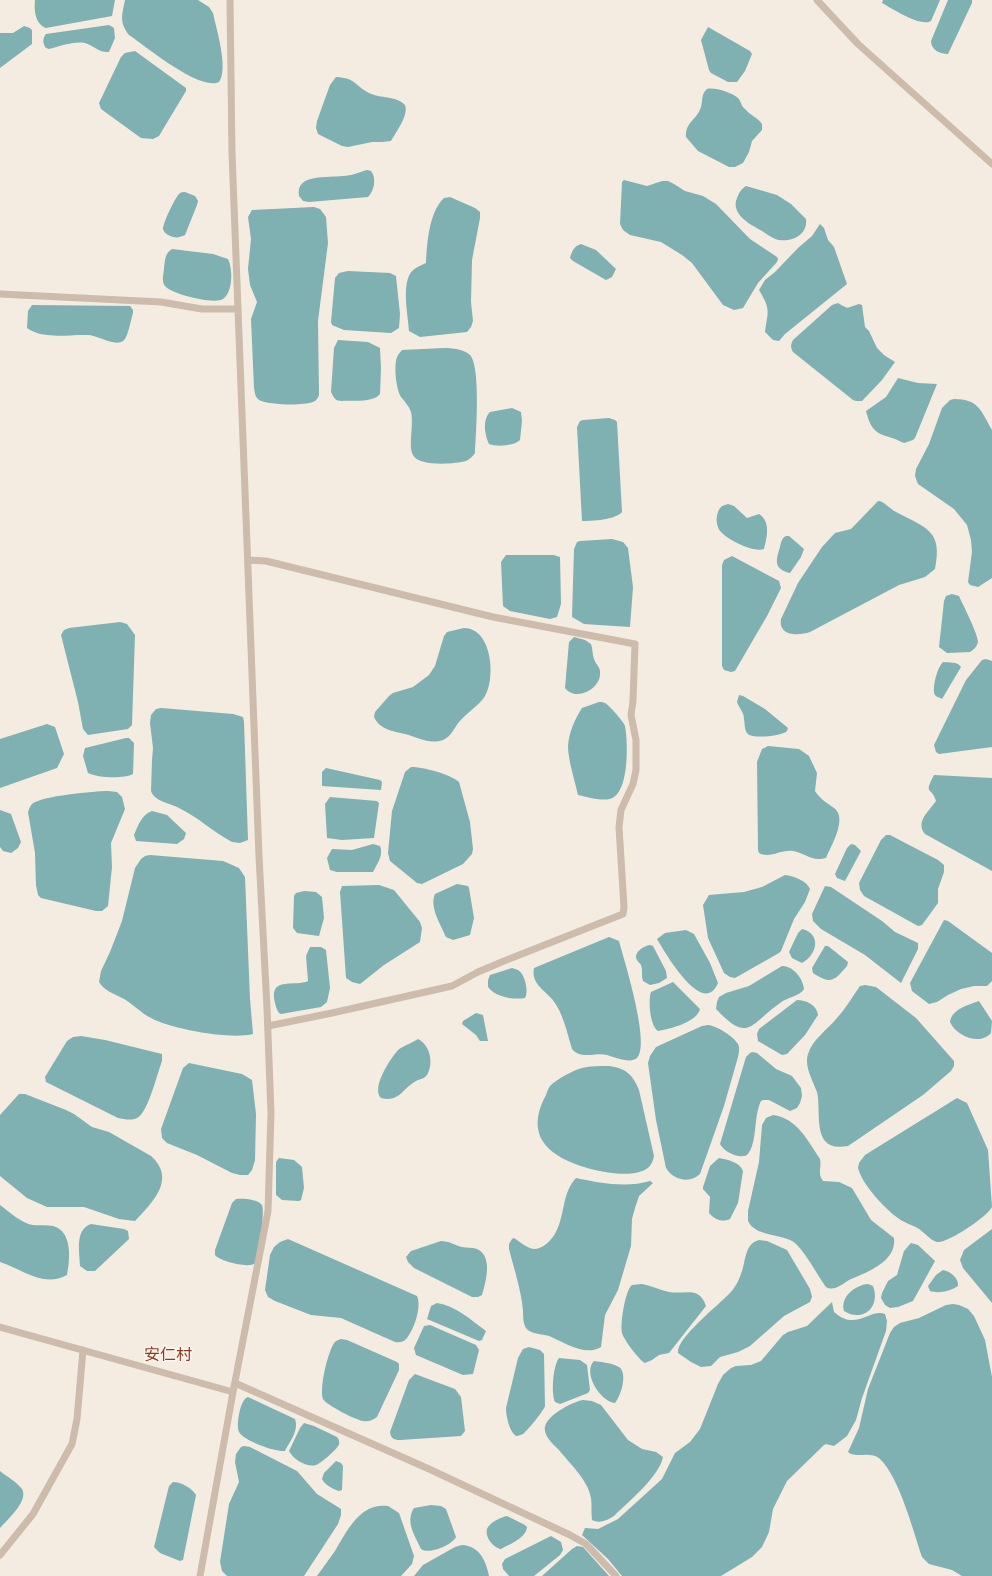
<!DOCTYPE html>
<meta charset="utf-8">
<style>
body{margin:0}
canvas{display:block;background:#f4ebe1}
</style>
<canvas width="992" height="1576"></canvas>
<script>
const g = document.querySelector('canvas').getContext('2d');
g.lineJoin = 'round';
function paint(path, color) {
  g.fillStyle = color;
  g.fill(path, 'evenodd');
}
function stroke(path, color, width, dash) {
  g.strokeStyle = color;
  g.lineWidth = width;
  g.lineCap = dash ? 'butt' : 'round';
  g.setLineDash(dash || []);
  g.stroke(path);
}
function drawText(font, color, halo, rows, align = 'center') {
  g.font = font + ' "Noto Sans","Noto Sans SC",sans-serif';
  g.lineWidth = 3;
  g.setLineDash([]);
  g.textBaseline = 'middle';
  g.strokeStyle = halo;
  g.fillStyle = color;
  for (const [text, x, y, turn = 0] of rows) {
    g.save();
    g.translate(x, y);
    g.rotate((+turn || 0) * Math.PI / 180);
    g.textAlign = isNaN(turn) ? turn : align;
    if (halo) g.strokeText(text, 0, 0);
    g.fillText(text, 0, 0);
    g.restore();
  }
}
const water = new Path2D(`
 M35 0H115L112 16 46 28C35 24 34 10 35 0Z
 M125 0H198L209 7 213 13C216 28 229 69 219 82 199 91 147 47 129 35 119 22 122 15 125 0Z
 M883 0H940L931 21C920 27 893 9 882 3Z
 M948 0H972V3L948 54C940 54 931 50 931 41Z
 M109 25 114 28 115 38 109 52C99 53 93 45 85 43 73 41 61 46 49 49L46 48C43 44 42 39 46 34Z
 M24 26 30 28 32 30V44L0 68V33H13Z
 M708 27 750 51 752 54 745 71 737 82H728L711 73 709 70 701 40Z
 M135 51 186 88V91L159 136 153 139 141 138 101 109 99 103 121 57 125 53Z
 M336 77C356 78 354 85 369 93 381 99 395 95 405 105 409 115 396 132 391 141L382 142H372L348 147 342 146 318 134 316 128 317 121 330 85Z
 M707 89C715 87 732 93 738 98 741 101 741 106 745 109 750 115 757 117 762 124V130L752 141 749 152 743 163 735 167H729L698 151 686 137C685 122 697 120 701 107 703 100 701 94 707 89Z
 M367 170 371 171C377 178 374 191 368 197L309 202 303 201 299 196C295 173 329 178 343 176 351 176 360 172 367 170Z
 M624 180 647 186 662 181H668L674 184 685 191 703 196 716 204 750 239 777 257 778 259 777 262 758 283 743 308 734 310 723 305 692 263 682 255 661 242 630 235 623 230 620 224 622 182Z
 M746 186 777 195 791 204 806 219C808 235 792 242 779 240 773 239 767 234 762 231 751 225 730 214 737 198 739 193 741 189 746 186Z
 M185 192 195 196 198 201 197 205 185 235C179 238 175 238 170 236 167 234 164 233 163 229 163 223 175 198 179 194 181 192 183 192 185 192Z
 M450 197 475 208 480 212V218L472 260 471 302 473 321 471 327 467 332 420 337 409 331C408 316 402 287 410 274 413 268 420 266 426 263 427 243 429 212 444 198Z
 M314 207 320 209 326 217 328 243 318 321 319 395C318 398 316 401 313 402 303 406 268 405 259 400 255 397 255 393 254 388L251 319 257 302 250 285 248 269 251 239 248 217 252 210Z
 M820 224 824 228 828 240 834 247 847 284 785 334 779 341 773 340 765 332C768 311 771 310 759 290L765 280 775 272 798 248 812 236Z
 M581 244 596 250 616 269 612 277 606 280 573 261 570 258C572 251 574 246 581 244Z
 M172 249 213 254 228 259C233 270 233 292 223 299 215 305 171 294 165 286 161 281 164 273 164 268 165 260 165 253 172 249Z
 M348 271 390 273 396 276 400 314 399 328 391 333 344 330 332 325 331 322 335 278 339 273Z
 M838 303C850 310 846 308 859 304L862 305 865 327 869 331 877 348 884 355 895 362 882 380 862 401H856L853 400 793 352C790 347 791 344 793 340L832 305Z
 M32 305 130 306 133 310V313C131 319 128 338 123 341 115 347 97 335 88 335 68 334 44 340 27 328L28 311Z
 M338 340 368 342 380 348 381 368 380 394C373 403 352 400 342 401 335 401 334 398 331 392L334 348Z
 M444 348C452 348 464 349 470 355 481 367 476 435 475 453 472 457 470 459 466 461 455 464 419 467 413 455 408 446 414 425 411 412 409 406 405 402 401 397 396 389 393 363 398 355 399 353 401 352 402 350Z
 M898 378 918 383 937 384 915 438 913 440 904 443C882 432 873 439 866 411L886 397Z
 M954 399C979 399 981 411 992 430V578L978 587 970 585 968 582 972 552 971 540 967 525 954 509 918 484 915 476 916 469 929 444 942 408 950 400Z
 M512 408 521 412 522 421 520 440C514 446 497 447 489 444 485 435 482 420 490 412Z
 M609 418 615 420 617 422 622 512C615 520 592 521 582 521L577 427 580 421 583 420Z
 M878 501C884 501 890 509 896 512 926 528 943 530 935 569L925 577 899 585 810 632C798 636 778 636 781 619L798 583 822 547 835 533 851 529Z
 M728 504 734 506 747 518 759 514C771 522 767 537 764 549 754 553 728 540 721 532 715 526 715 512 722 506Z
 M786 536H789L804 549 801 557 790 573C773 569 776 560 780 547 781 542 782 538 786 536Z
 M612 539 623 542 628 548 633 587 630 627 584 624 572 617 574 549 577 542 580 541Z
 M506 555H554L560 557 561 604 557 617 550 619 510 611 503 606 501 562Z
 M732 556 779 581 781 588 767 616 735 671 731 672 724 670 722 666V565L724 560Z
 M952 594 959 596C963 605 978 634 978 642 977 647 973 650 970 652L947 653 939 647 944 601 946 596Z
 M120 622 127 624 135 635 132 725 128 729 88 735 83 729 78 702 61 635 64 630 69 628Z
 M464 628C492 628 496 678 485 696 480 705 466 713 459 722 454 728 451 737 443 740 429 745 418 737 405 734 393 731 380 730 374 717L375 712 389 696 393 693 413 687 429 675 435 666 444 636 447 632Z
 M574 637 585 640 591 644C593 649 592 654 594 659 596 665 601 667 600 674 600 689 576 702 565 688L569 642Z
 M986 659 992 661V747L939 754 936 752 934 745 966 680 982 660Z
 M943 662C949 663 957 661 961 667L942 699C939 697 935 697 934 693 933 685 937 668 943 662Z
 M739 695 743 696 765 709 788 728 787 731C782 736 753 739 748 734 744 730 745 724 744 719 744 712 739 708 737 702Z
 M599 702C602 702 603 702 605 703 609 705 624 722 625 726 628 742 629 787 614 797 606 803 587 797 578 795 575 781 568 760 568 746 569 732 575 719 582 708Z
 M161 708 233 714 243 717 244 722 248 840 240 843 232 842C213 832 198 817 179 808 170 803 155 802 151 791L152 760 153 748 150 723 151 715 156 709Z
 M47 724 55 727 64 754 57 768 0 788V739Z
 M126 738H129L134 743 133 774C124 779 98 778 88 773L83 756 85 748Z
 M768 746 799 749 809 756 817 773 815 791C820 799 827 803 834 808 848 818 831 846 826 858 812 862 805 853 793 851 781 849 770 859 759 853L758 850 757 762 762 749Z
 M411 767C423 767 450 774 459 782L470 822 473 849 472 854 463 864 422 884 417 883 390 861 388 853 392 811 405 772Z
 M326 768 380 780 382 782 381 790 322 786V772Z
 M934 775 992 778V871L925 834C915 822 929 811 936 801 932 786 923 796 934 775Z
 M108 791 117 792 122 797 125 809 111 843 112 867 108 906 102 911H96L41 898 38 895 36 885 35 853 28 812C29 809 30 806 32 804 41 796 95 791 108 791Z
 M330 797 377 801 379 803 374 838 342 840 327 838 325 804Z
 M0 810 11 814 21 842 18 848 11 853 3 851 0 847Z
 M152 811 167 815 186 833 184 839 177 844 136 841 134 835C138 826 141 815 152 811Z
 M886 835H890L938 860 944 865V872L938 889V903L922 925 918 926 864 896 860 890 859 883 881 840Z
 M373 844 380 846C384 855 377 864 373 872H337L330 870 327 858 332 849 352 850Z
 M851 844 855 845 861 851 845 881 837 878 835 874 847 848Z
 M150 855 223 861 239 868 245 877 250 999 253 1034C231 1040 171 1029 151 1018 141 1013 133 1004 124 999 115 994 104 991 99 982L101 971 110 952 122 921 135 868 141 859 145 856Z
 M785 875C794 876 807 881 810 889L805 902 794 919 781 951 779 953 735 978 730 977 724 973 708 938 703 905 709 895 744 892 762 887Z
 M457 884 468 886 469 888 474 918 470 935 453 940 446 937C441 925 429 907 435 894Z
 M379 885 394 890 420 922 422 928 420 942 384 965 360 984 352 982 346 978 340 892 342 886Z
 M825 886 831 887 882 921 895 932 918 943V949L901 983 865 955 821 929 813 921 812 914Z
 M304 891 316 892 322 897 324 918 319 936 297 933 293 928 294 896 296 893Z
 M944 920 948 921 992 953V981L987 986H974L961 989 948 995 937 1002 929 1004 912 991 910 983Z
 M802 929C822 934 817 955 802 963L792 958 789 952 798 933Z
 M686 930 694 934 710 963 718 983C703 1019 664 951 657 939L665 933Z
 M609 937 619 941C624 960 651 1045 637 1058 630 1064 614 1057 607 1055 595 1052 581 1060 572 1049 567 1033 563 1012 552 999 543 989 531 983 534 968Z
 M650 945 653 946 666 971 667 978 659 983 650 985 643 981C641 976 643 970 641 965 640 963 638 962 637 960 633 952 644 946 650 945Z
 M825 946H828L848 962 847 966C834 981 831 985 813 973L812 968Z
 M310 947H321L326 950 330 988 327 1002 321 1007 281 1014 279 1013C276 1009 275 1003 274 998 272 977 295 987 308 981L306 956Z
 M782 966C793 966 803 978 804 989 799 997 787 997 780 1003 750 1024 749 1044 716 1009L717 1002 719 997 726 993 749 986Z
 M512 968C514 969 516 969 518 970 525 974 529 992 525 998 513 1000 495 997 488 987V980L490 975Z
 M673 982 700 1009C697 1022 670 1029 658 1031 650 1026 648 1000 651 992Z
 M865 985 876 987 916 1018 954 1061V1066L951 1071 923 1095 848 1146C810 1153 822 1113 817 1092 813 1081 804 1066 808 1054 812 1040 828 1029 837 1018 846 1008 853 996 860 986Z
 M797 1000C806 1000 817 1005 818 1015L805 1035 787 1054 782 1055 758 1041 757 1034 759 1029Z
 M979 1001 992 1021 991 1033C980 1046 956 1036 950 1022 952 1009 968 1005 979 1001Z
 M476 1013 483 1015 488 1041H480L476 1035 462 1024 463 1021Z
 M708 1025C717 1026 733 1036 738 1044 740 1048 739 1053 738 1057L724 1106 700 1174C690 1184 673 1180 666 1168L656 1120 648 1063 650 1056 656 1047 702 1026Z
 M81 1036 105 1040 162 1054V1061C157 1074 148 1113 137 1118 131 1121 124 1119 118 1118L46 1082 45 1077 67 1041 73 1037Z
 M418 1039C430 1045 434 1063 427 1075 424 1079 420 1079 416 1081 403 1088 399 1103 381 1098 371 1088 390 1059 398 1050 403 1046 412 1043 418 1039Z
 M752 1052 757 1053 776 1069 792 1076 801 1088 802 1096 800 1103 797 1108 790 1111 769 1100H763L761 1101C753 1117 758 1143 747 1155 739 1159 724 1152 720 1144L746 1057 750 1053Z
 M189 1063 242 1074 252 1080 256 1114 255 1160 252 1170 248 1175H240L232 1173 197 1155 167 1143 162 1138 161 1129 183 1068Z
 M609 1066C626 1068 633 1075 639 1090L654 1156C653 1160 652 1164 649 1167 632 1182 584 1169 566 1160 555 1155 542 1145 539 1133 535 1120 540 1106 546 1095 547 1092 548 1089 550 1086 557 1079 572 1071 582 1068 590 1066 600 1066 609 1066Z
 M19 1094H25L66 1110 74 1114 92 1127 109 1132 151 1156C177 1179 152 1203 135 1221L119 1219 84 1207H47L27 1198 0 1176V1115Z
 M957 1098 967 1103 988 1150 992 1207C988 1216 947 1244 937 1242 930 1240 925 1233 919 1229 913 1225 904 1223 898 1218 884 1208 862 1184 858 1168L859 1163 865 1155Z
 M773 1115C797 1118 808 1141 820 1159 822 1167 817 1173 823 1181L839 1182 852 1188 871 1220 894 1238C897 1261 868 1272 851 1279 843 1283 835 1292 826 1287 818 1276 802 1246 792 1241 779 1234 755 1236 748 1221V1211L759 1162 762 1125 766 1118Z
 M279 1158 294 1160 302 1167 304 1188 301 1200 299 1201 282 1200 276 1195V1162Z
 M719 1158C728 1160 740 1162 743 1171L738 1203 730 1219C722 1223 714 1219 709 1213L710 1197 703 1189V1187L710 1166Z
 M576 1178C599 1183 627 1188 650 1181L653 1183 639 1196 635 1208 632 1219 631 1246 618 1290 605 1315 601 1347C585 1357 564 1342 549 1336 542 1334 530 1334 526 1328 523 1323 523 1316 523 1310 521 1289 514 1269 509 1249V1244L512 1239 514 1238C520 1242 527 1248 534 1249 538 1249 542 1247 545 1245 568 1228 558 1197 576 1178Z
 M236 1199C242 1198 258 1199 262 1205 265 1211 259 1257 255 1263 250 1269 219 1261 215 1255V1250L232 1203Z
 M0 1205C8 1211 17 1219 26 1223 35 1227 44 1224 53 1226 73 1231 70 1261 67 1275 43 1288 22 1269 0 1262Z
 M91 1224 124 1229 128 1231 129 1239 95 1271H87L80 1266C80 1253 74 1230 91 1224Z
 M992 1229V1303L963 1268 960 1260 964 1250Z
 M288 1239 417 1296C422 1307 414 1329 407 1338 404 1342 400 1343 395 1342L341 1318 311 1315 275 1301 268 1297 265 1290 270 1255 274 1247 280 1242Z
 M759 1240 767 1241 787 1250 810 1289 812 1297 810 1302 784 1316 750 1346 738 1352 720 1357 711 1366 701 1367 691 1362 678 1353C676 1338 720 1304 730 1293 735 1288 739 1280 741 1274 746 1262 744 1244 759 1240Z
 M441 1241C449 1241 454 1245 462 1247 467 1248 472 1247 477 1249 493 1256 486 1282 482 1295L478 1297H472L414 1268 408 1262 406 1257 411 1251Z
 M911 1243 918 1245 935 1261 913 1301 898 1307 890 1308 885 1305 881 1298 882 1293 888 1281 897 1275 904 1251Z
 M943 1270C950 1271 959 1278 958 1286 951 1291 938 1294 930 1291L928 1286 936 1275Z
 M642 1284C652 1286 660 1290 669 1292 685 1295 699 1285 706 1306L669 1353 659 1355 652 1360 645 1363C639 1360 624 1340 622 1333 620 1325 625 1290 632 1285Z
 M868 1284 873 1286C881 1307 863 1323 844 1311 840 1297 855 1285 868 1284Z
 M832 1302 834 1312C856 1332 870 1308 885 1314L887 1321 886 1331 862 1398 856 1420 847 1436 834 1446 826 1444 824 1445 787 1481 773 1509 769 1532 762 1547 752 1557 721 1576H622L608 1559 582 1535 585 1528 598 1529 618 1519 662 1479 675 1453 690 1442 700 1429 718 1384 723 1375 731 1368 736 1366 751 1365 761 1361 783 1335 788 1332 807 1326Z
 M437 1303C456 1306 471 1320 486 1331L482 1340 479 1341 427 1319 431 1306Z
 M953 1304 959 1305 968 1309 974 1316 985 1340 992 1377V1576H962L952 1570 929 1564 922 1557C913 1530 899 1477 880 1459 870 1450 855 1459 848 1452L859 1428 868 1389 890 1333 894 1327 900 1323 919 1318 946 1305Z
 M430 1325 476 1345 479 1350 473 1374 463 1375 416 1355 414 1348 424 1326Z
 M341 1339 347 1340 397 1362 399 1364V1370L377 1417C373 1420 369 1422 363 1421 356 1420 326 1405 323 1399 319 1389 328 1350 335 1342 337 1340 339 1340 341 1339Z
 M529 1347 540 1350 544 1354 545 1406C544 1410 529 1429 525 1432 523 1435 520 1435 516 1436 509 1431 506 1416 506 1408L518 1358 523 1349Z
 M559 1358 580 1360 587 1365 590 1390 588 1393 560 1404 555 1402C551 1393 553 1366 559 1358Z
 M594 1361C601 1362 612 1363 619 1367 628 1373 621 1396 615 1403 601 1402 582 1373 594 1361Z
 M415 1374 455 1389 461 1397 465 1431 461 1436 400 1440C393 1440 391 1438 390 1432L409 1380Z
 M248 1397 295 1419C299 1431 290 1441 285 1451 275 1452 244 1441 239 1432 236 1425 240 1399 248 1397Z
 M583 1400 592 1401 601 1405 628 1440 642 1449 656 1452 663 1457C659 1477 629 1501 614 1516 608 1520 599 1524 592 1520 591 1513 592 1505 591 1498 588 1480 570 1464 559 1450 554 1445 546 1438 545 1431 542 1417 572 1402 583 1400Z
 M304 1423 314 1426 337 1437 339 1440C339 1443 340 1444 338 1446 336 1450 320 1464 316 1465 307 1468 293 1459 289 1451L300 1428Z
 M244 1446 250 1447 297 1471 317 1494 341 1509V1515L338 1524 304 1576H227L222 1571 220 1562 229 1504 239 1482 235 1462 236 1454 241 1447Z
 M336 1461 341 1463 343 1466 342 1490 339 1491C333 1489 325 1485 322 1479L324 1473Z
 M0 1471C6 1476 17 1482 22 1489 29 1501 7 1520 0 1528Z
 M173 1482C181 1482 192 1488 196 1495L183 1560 180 1561 160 1553 154 1547 169 1486Z
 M431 1505 441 1506 446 1509 456 1537C452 1545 429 1555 421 1549 415 1536 405 1522 414 1508Z
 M388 1506 399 1513 414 1556 412 1564 401 1576H317C323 1568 329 1559 335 1551 347 1531 360 1502 388 1506Z
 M507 1516 525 1525 527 1527C526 1538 510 1544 501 1549 493 1548 483 1535 488 1527 491 1522 502 1517 507 1516Z
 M551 1536 561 1542 563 1550 560 1555 534 1576H509L503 1569 502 1564 505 1559Z
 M462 1545C479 1546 486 1560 489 1576H414L423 1565 455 1547Z
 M577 1546 583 1547 609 1576H542L572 1549Z`);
const minor = new Path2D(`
 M817 0 858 44 992 164
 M0 294 161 302 202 309H238
 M248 560 266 561 493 617 635 644 633 701 631 715 636 740V770L633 784 621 810 619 827 624 907 623 914 504 961 478 972 452 986 332 1013 268 1026
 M0 1327 233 1392
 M235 1383 429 1469 570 1535 586 1544 616 1576
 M0 1555 33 1514 72 1444 77 1419 83 1350
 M200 1576 233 1392 268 1211 271 1113 267 1008 259 856 232 153 230 0`);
const quarterNames = [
 ["安仁村",168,1355]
];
paint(water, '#7fb0b2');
stroke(minor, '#cdbbac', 7);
drawText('16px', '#8c3b22', '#fbf5ee', quarterNames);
</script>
